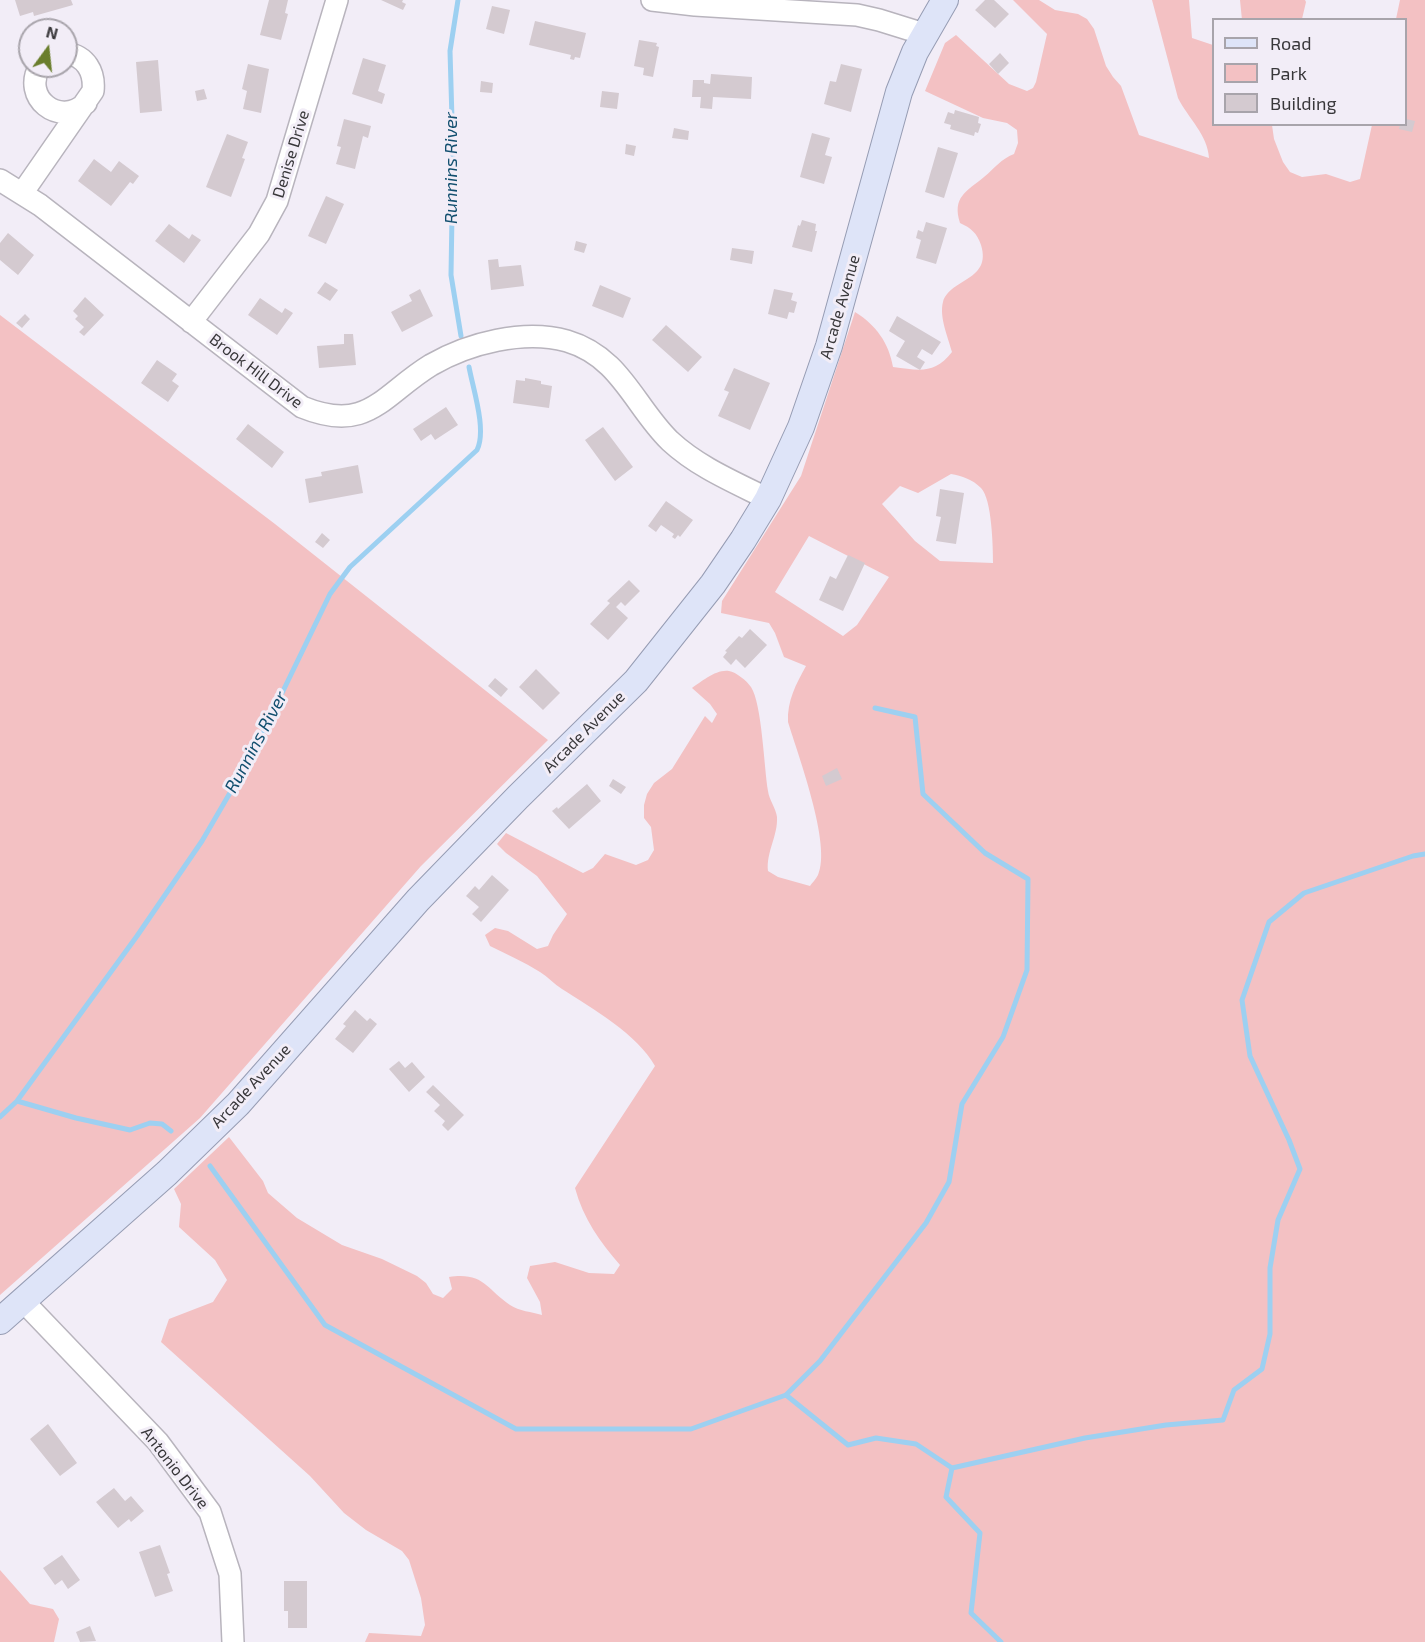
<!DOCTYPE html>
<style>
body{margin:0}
#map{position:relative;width:1425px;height:1642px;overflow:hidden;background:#f2edf7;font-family:"Exo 2",sans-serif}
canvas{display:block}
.legend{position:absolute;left:1212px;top:18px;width:195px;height:108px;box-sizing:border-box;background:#f2edf7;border:2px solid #a8a4ab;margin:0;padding:8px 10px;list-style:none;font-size:18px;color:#38373a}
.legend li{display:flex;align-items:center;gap:12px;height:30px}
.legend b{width:30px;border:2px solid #a8a4ab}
.north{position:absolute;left:18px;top:18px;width:60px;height:60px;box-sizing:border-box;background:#f2edf7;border:2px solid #a8a4ab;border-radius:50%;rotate:15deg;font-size:16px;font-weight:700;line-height:24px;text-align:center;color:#38373a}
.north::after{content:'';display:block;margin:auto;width:21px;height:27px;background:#6a7e2d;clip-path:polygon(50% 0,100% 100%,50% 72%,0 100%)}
</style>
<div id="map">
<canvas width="1425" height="1642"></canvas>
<ul class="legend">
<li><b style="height:8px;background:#dee4f8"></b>Road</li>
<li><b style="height:16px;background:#f3c1c3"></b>Park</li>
<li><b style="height:16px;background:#d4cad0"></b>Building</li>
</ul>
<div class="north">N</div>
</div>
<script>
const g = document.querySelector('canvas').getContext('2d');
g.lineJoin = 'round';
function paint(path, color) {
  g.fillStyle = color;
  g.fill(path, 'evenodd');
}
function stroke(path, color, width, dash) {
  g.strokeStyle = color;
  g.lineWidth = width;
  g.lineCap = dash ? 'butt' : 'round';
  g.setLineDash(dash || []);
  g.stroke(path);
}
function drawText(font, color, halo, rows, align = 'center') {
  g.font = font + ' "Exo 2",sans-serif';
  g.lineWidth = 6;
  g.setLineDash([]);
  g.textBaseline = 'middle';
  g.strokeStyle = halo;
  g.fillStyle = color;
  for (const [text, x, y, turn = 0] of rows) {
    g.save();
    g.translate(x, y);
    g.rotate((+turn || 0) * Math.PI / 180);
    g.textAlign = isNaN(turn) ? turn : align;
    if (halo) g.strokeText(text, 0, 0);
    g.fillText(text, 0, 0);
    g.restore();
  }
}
const green = new Path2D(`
 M1013 0H1039L1055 10 1078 14 1087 19 1094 29 1106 66 1113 77 1121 86 1139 135 1209 158C1208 135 1188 118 1178 98L1152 0H1189L1192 38 1213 45 1214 124 1272 125 1274 139 1283 162 1290 172 1302 177 1326 174 1350 182 1360 179 1372 125 1406 124V20L1396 19 1400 0H1425V1642H365L369 1633 421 1636 425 1625 421 1598 409 1560 402 1551 366 1530 344 1513 310 1476 161 1342 169 1319 213 1302 227 1280 215 1260 179 1227 181 1204 174 1189 229 1137 263 1181 268 1193 297 1218 342 1245 382 1259 417 1276 426 1283 433 1294 443 1298 452 1289 449 1277C484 1272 486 1289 510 1305 519 1311 532 1312 542 1315L540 1302 527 1278 530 1266 555 1262 589 1273 614 1274 620 1265C600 1242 583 1218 575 1188L655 1066C637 1034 593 1009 562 989 554 984 548 977 540 972 524 962 506 954 490 946L485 935 495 928 508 931 537 949 548 946 553 935 567 914 537 876 506 853 497 844 506 833 583 873 593 868 605 854 636 865 648 860 654 850 651 827 644 818V805L647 794 654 783 672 769 705 716 712 723 717 714 710 704 692 688C701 682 716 669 729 671 736 672 747 681 751 687 762 704 764 767 768 791 769 800 776 808 777 817 778 836 766 852 768 871L778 877 810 886C812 883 816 879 818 875 832 845 798 755 788 722 787 701 796 684 806 666L784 657 775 633 769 623 721 613 722 601 801 476 855 312C876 325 889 343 893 367 919 370 934 375 952 352 948 337 939 317 943 302 950 278 992 281 981 245 977 233 971 228 960 223 952 197 966 192 984 177 995 168 1001 159 1014 154L1018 143 1017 130 1007 123 983 118 925 91 945 43 956 35 1009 84 1027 91 1033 88 1036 82 1047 34ZM951 474C962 476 972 479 981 488 992 499 993 547 993 563L940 561 915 541 882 504 900 486 918 493ZM809 536 889 577 857 625 843 636 775 592Z
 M1240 0H1305L1306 2 1302 19 1242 20Z
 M0 315 275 524 548 740 421 866 200 1118 0 1295Z
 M0 1570 30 1604 53 1609 59 1619 54 1642H0Z`);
const stream = new Path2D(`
 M458 0 450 51 453 154 451 275 461 336
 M17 1101 76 1118 130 1130 150 1123 162 1124 171 1131
 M0 1117 17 1101 137 936 202 841 252 755 330 594 350 567 477 450C487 430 473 389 469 367
 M210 1166 325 1325 516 1429H691L786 1395 820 1361 926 1223 949 1182 962 1104 1003 1037 1027 970 1028 879 985 853 923 794 915 717 875 708
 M786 1395 848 1445 876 1438 916 1444 952 1468 1085 1438 1166 1425 1223 1420 1234 1390 1262 1369 1270 1334V1268L1278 1220 1300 1169 1289 1140 1250 1056 1242 1000 1269 922 1304 893 1413 856 1425 854
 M952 1468 946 1497 980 1533 971 1613 1001 1642`);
const building = new Path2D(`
 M15 0H71L73 5 34 16 33 12 20 16Z
 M269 0H288L285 13 288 14 281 40 260 35Z
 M381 0H403L402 2 406 4 403 10Z
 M985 0H994L1009 14 995 28 975 10Z
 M492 6 510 10 504 34 486 29Z
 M535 21 586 33 580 58 575 57 574 60 570 59 571 55 529 45Z
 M639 40 657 43 656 46 659 47 653 77 643 75 644 68 634 66Z
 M1000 53 1009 63 998 74 989 64Z
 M363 58 386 65 378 91 385 94 382 104 352 94Z
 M158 60 162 111 140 113 136 62Z
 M248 64 269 69 261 113 243 109 247 91 242 89Z
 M841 64 862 69 851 112 824 104 830 81 836 82Z
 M711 74 752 77 751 99 713 97 712 109 700 108 701 97H692L693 80H704V83L710 84Z
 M481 81 493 83 492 93 480 92Z
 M204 89 207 99 197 101 195 91Z
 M602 91 619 93 617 109 600 107Z
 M955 110 979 117 978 123 981 124 978 133 975 132 974 136 950 129 951 125 944 123 948 112 954 114Z
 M344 119 371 126 368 138 363 136 355 169 336 164 341 147 337 146Z
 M1406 119 1415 121 1412 132 1399 129 1400 124H1406Z
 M674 128 689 131 688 140 672 138Z
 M812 133 830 138 825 155 832 157 824 184 800 177Z
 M227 134 248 142 242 158 245 159 231 197 206 187Z
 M626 144 636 146 634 156 625 154Z
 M938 147 958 153 944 198 925 192Z
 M94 159 111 172 119 161 139 176 133 184 130 182 111 206 78 181Z
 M326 196 344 204 326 244 308 236Z
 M802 220 816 224 815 231H817L812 252 792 247 798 225 800 226Z
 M926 222 947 228 936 264 916 258 921 240 916 238 918 230 923 232Z
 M169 224 189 239 192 234 201 240 184 263 155 241Z
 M8 233 34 255 18 275 0 260V243Z
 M576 241 587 244 584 253 574 250Z
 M732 248 754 251 752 264 730 260Z
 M498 259 499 267 521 265 524 286 491 290 488 260Z
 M325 282 338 290 330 301 317 293Z
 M600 285 631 298 623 318 592 306Z
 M420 289 433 316 402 332 391 312 412 301 409 295Z
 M774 289 793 293 791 300 797 302 794 313 789 312 787 319 768 314Z
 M85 297 104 315 84 336 79 332 84 327 75 319 78 316 73 311Z
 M260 298 282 313 285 308 293 313 277 335 248 315Z
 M25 314 30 319 22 328 16 323Z
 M897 316 941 342 932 355 922 349 917 357 925 362 920 370 896 356 905 341 889 331Z
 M666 325 702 357 688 372 652 340Z
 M344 334H353L356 365 319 368 317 346 344 344Z
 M157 360 177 374 172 381 179 386 168 402 141 383Z
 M734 368 770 383 750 430 718 416 729 392 724 390Z
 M525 378 541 381V384L552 386 549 408 513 403 516 380 525 381Z
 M446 407 458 425 435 440 431 434 421 441 413 429Z
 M248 424 284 452 272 468 236 439Z
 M603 427 633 467 615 481 585 440Z
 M358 465 363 493 309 503 305 479 322 476 321 472Z
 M940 489 964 493 956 544 936 541 941 517 936 516Z
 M666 501 693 520 680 537 678 535 675 539 672 537 674 534 661 525 656 532 648 526Z
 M322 533 330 540 323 548 315 542Z
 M848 555 865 563 843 611 819 600 830 576 836 579Z
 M629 580 640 591 625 606 621 602 616 607 628 618 608 640 590 624 610 603 607 601Z
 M750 629 767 645 745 668 736 659 731 665 723 657 727 652 725 651 739 636 742 638Z
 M536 669 560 693 543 710 519 687Z
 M495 678 508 689 501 697 488 686Z
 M837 768 842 779 826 786 822 776Z
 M613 779 626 787 621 794 609 786Z
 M587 784 601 801 569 829 552 811 557 807 558 809Z
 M492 875 509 890 481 922 472 914 479 907 466 896 475 886 479 890Z
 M355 1010 367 1021 370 1018 377 1024 353 1053 335 1039 346 1026 343 1024Z
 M399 1061 405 1068 412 1062 425 1077 409 1092 389 1069Z
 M433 1085 464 1115 448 1131 442 1125 445 1121 434 1111 440 1105 426 1092Z
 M48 1424 77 1463 60 1476 30 1439Z
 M114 1488 125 1501 131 1496 144 1511 131 1522 129 1519 118 1528 96 1502Z
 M160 1545 170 1573 167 1574 173 1591 155 1597 139 1552Z
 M62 1555 80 1580 68 1589 62 1580 55 1585 43 1568Z
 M284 1581H307V1628H288V1611H284Z
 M90 1626 96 1641 80 1642 76 1632Z`);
const minor = new Path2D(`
 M652 0 695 5 857 15 879 20 924 34
 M40 66C21 97 59 128 86 103
 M0 180 40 205 302 407C368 434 382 395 431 365 469 343 524 329 567 341 621 357 634 406 670 441 698 467 734 482 768 499
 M23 192 93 91C95 72 86 56 66 53
 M191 322 259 234 277 201 337 0
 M23 1301 158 1442 210 1512 230 1574 233 1642`);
const major = new Path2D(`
 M0 1321 167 1173 238 1104 418 900 518 797 636 681 713 584 743 540 768 499 801 427 829 346 899 92 915 52 945 0`);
const streetNames = [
 ["Denise Drive",291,154,-73],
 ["Arcade Avenue",840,307,-74],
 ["Brook Hill Drive",256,371,37],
 ["Arcade Avenue",584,732,-45],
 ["Arcade Avenue",251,1086,-47],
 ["Antonio Drive",175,1468,52]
];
const waterNames = [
 ["Runnins River",451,168,-90],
 ["Runnins River",256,742,-62]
];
paint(green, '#f3c1c3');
stroke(stream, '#9dd0f1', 5);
paint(building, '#d4cad0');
stroke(minor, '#b8b4bd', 24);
stroke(major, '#969cb3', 28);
stroke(minor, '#fff', 21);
stroke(major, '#dee4f8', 26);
drawText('16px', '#38373a', '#f2edf7', streetNames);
drawText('italic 18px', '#124f6f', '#f2edf7', waterNames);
</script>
